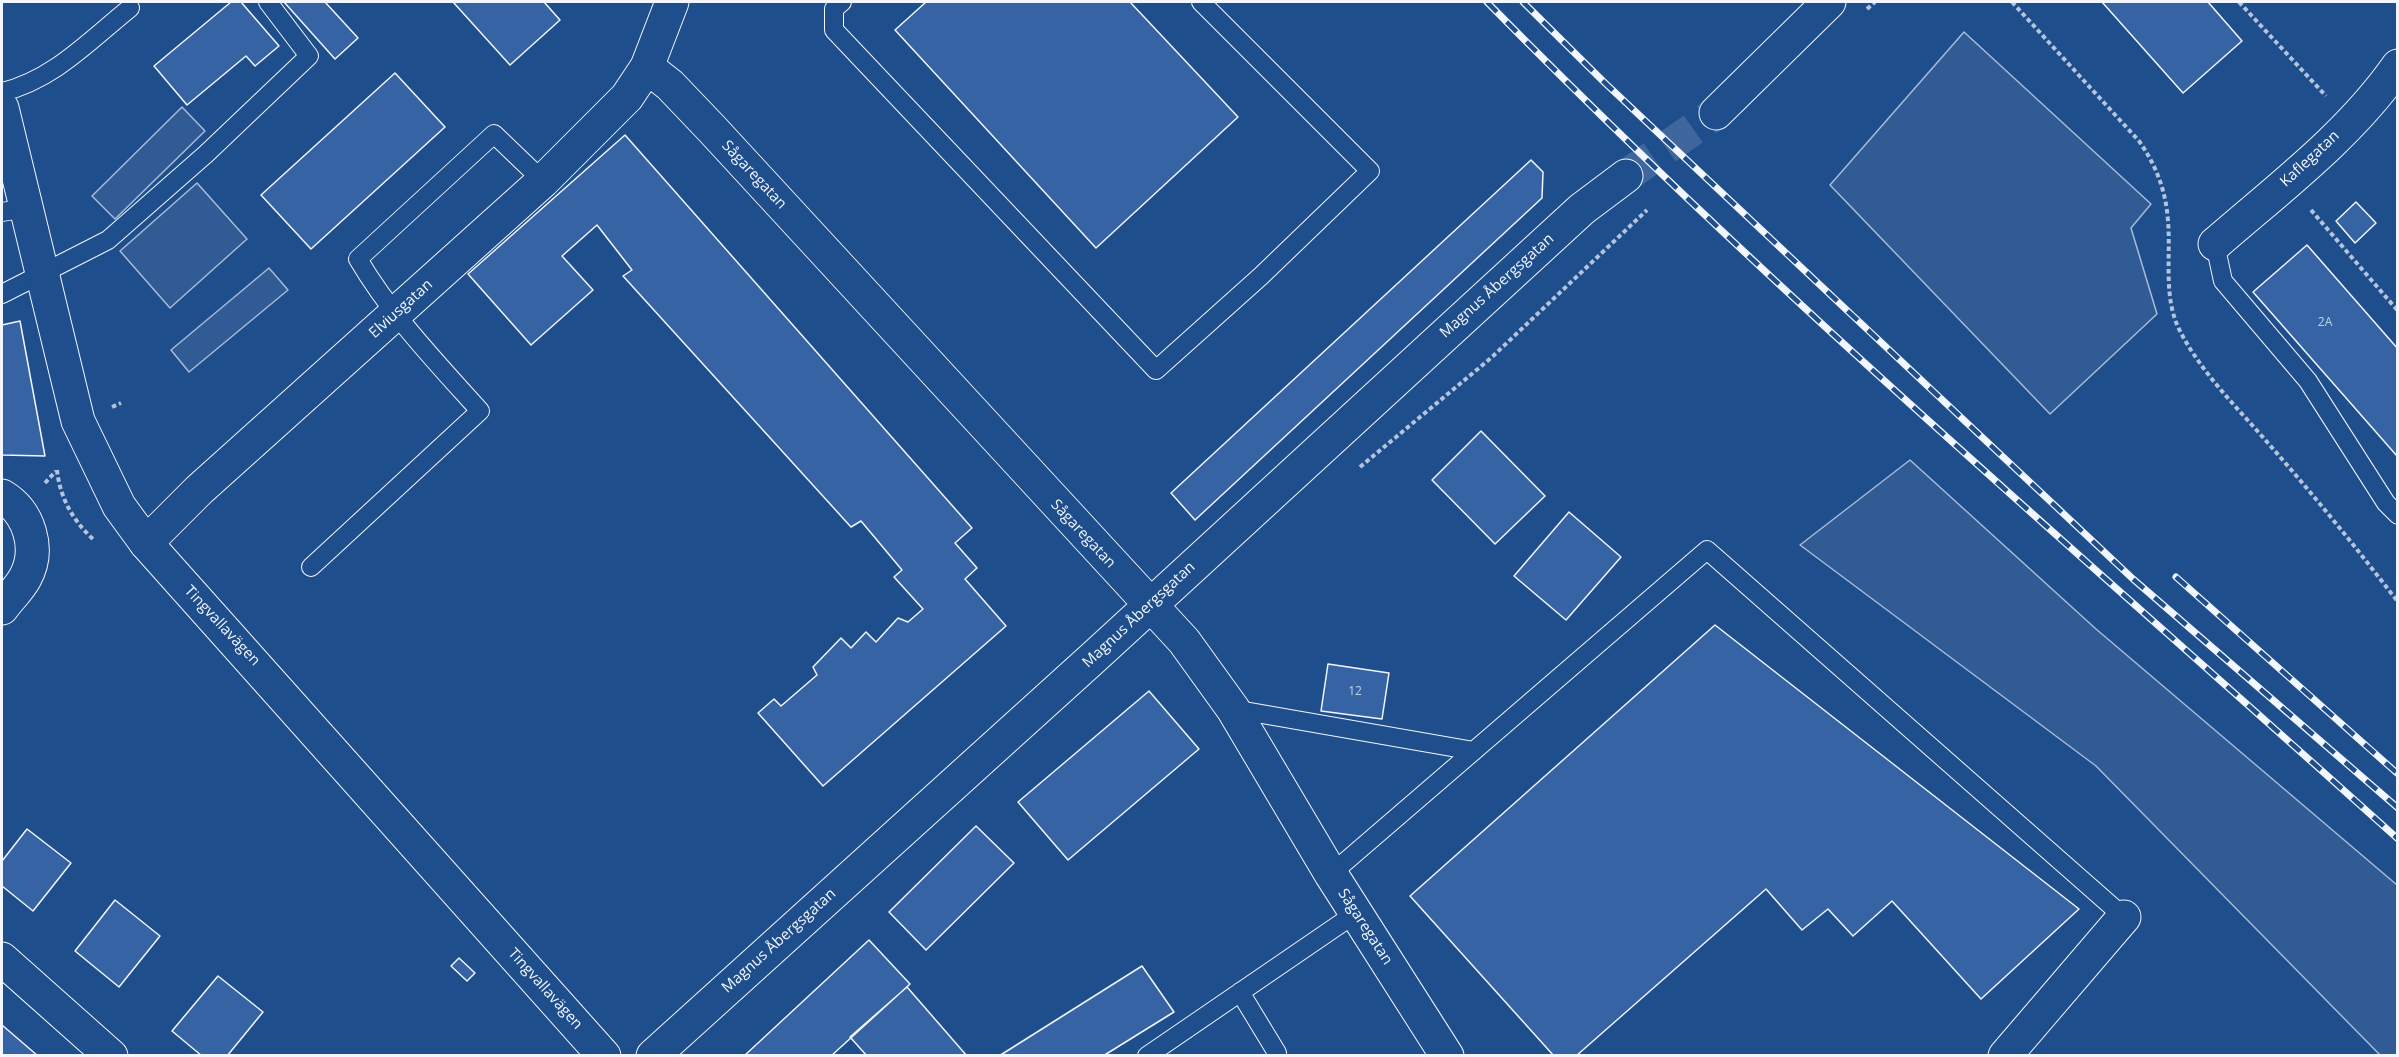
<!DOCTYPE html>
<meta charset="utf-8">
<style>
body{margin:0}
#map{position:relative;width:2399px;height:1057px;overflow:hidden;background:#1f4e8c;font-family:"Open Sans",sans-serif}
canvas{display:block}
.frame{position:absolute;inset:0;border:3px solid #f2f6ff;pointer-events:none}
</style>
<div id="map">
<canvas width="2399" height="1057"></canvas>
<div class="frame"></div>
</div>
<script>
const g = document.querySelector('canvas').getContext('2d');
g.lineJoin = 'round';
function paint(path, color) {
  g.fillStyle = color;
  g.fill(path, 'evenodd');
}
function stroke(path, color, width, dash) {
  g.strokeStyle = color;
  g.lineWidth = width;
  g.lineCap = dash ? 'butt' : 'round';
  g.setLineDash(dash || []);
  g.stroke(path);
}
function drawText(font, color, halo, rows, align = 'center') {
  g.font = font + ' "Open Sans",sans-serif';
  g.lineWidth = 4.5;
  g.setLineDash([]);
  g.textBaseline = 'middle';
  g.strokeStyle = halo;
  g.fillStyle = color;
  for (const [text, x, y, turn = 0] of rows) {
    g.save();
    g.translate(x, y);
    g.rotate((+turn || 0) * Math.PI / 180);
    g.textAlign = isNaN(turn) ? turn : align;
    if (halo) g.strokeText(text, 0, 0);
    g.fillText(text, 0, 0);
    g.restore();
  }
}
const built = new Path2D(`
 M1964 32 2151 204 2131 228 2157 314 2050 414 1830 185Z
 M182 107 205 131 115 219 92 196Z
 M197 183 247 239 170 308 120 251Z
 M269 268 288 290 189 372 171 350Z
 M1910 460 2096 629 2397 885V1055H2380L2096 766 1800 545Z`);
const building = new Path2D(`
 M231 2H241L279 46 255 66 246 56 187 105 154 66Z
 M284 2H325L358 38 335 59Z
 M453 2H544L560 20 510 65Z
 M926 2H1130L1238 117 1096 248 895 30Z
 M2102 2H2208L2242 41 2183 93Z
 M395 73 445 127 311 249 261 195Z
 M625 135 972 528 955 543 977 568 965 579 1006 626 823 786 758 713 774 699 781 706 817 675 813 667 841 638 851 648 866 632 876 642 898 618 908 622 923 609 894 577 902 570 861 521 851 527 623 276 632 270 597 225 562 256 593 290 531 345 468 274Z
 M1531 160 1543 172 1542 198 1195 520 1171 493Z
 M2356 202 2376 223 2355 243 2336 221Z
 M2307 245 2398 349 2397 456 2253 292Z
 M20 321 45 456 2 455V325Z
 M1481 431 1545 496 1495 544 1432 480Z
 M1569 512 1621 557 1566 620 1514 576Z
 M1715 625 2079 909 1981 999 1892 901 1853 936 1828 909 1802 930 1766 889 1576 1056H1554L1410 896Z
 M1328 664 1389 673 1382 719 1321 711Z
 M1149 691 1199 749 1068 860 1018 802Z
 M976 826 1014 863 926 950 889 912Z
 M27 829 71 863 33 911 2 886V861Z
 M115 900 160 936 119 987 75 951Z
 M869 940 910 984 831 1056H744Z
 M459 958 475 973 467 981 451 966Z
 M1142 966 1174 1012 1103 1056H999Z
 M218 976 263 1012 227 1056H202L172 1031Z
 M907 987 967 1056H867L850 1037Z
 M2 1025 38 1056H2Z`);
const streetTunnel = new Path2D(`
 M1626 176 1716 113`);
const path = new Path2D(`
 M2012 2 2139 141C2156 165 2166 191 2168 221 2171 256 2163 296 2179 329 2202 375 2241 411 2274 450 2317 499 2358 550 2398 602
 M2239 2 2326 96
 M1867 9 1875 2
 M2311 210 2398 311
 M112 407 121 403
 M1360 467 1491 358 1647 210
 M57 470C60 498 73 521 94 540
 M45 483 56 471`);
const lane = new Path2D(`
 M842 2 834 9V30L1156 370 1261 276 1370 171 1201 2
 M2 92C53 80 89 41 130 8
 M2 212 26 208
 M2215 244 2223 281 2308 381 2386 503 2398 515
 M2 294 108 240 206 154 309 56 268 2
 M311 567 480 411C436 362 391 315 358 259L494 134 543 181
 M1233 709 1474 751
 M1331 874 1707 550 2124 917
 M1240 992 1277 1053
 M1147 1056 1356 913`);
const street = new Path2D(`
 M647 67 670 85 712 129 1184 641 1233 709 1331 874 1447 1056
 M2 108 78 421 119 506 146 543
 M1716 113 1829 2
 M2215 244C2278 189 2349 136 2398 66
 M2 496C29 512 41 549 25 578 19 589 9 598 2 608
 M2 959 111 1056
 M653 1056 1093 658 1582 209 1626 176
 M2005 1056 2124 917`);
const secondary = new Path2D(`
 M604 1056 146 543 199 490 543 181 627 97 647 67 672 2`);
const rail = new Path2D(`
 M1487 2C1776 296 2091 563 2398 839
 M1523 2 1605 83 2133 579 2398 808
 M2176 577 2398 774`);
const numberNames = [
 ["2A",2325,323],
 ["12",1355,692]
];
const streetNames = [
 ["Kaflegatan",2310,159,-43],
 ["Sågaregatan",754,175,47],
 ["Magnus Åbergsgatan",1497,286,-42],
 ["Elviusgatan",401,309,-42],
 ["Sågaregatan",1083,534,47],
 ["Magnus Åbergsgatan",1139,615,-43],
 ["Tingvallavägen",222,626,47],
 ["Sågaregatan",1365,927,57],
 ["Magnus Åbergsgatan",779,941,-42],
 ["Tingvallavägen",545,989,48]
];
paint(built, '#305b95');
stroke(built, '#a8bbd7', 1.5);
paint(building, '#3563a3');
stroke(building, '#f2f6ff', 1.5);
stroke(streetTunnel, '#3f679d', 33, [33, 16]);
stroke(lane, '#f2f6ff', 20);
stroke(street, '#f2f6ff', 35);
stroke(secondary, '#f2f6ff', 35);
stroke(path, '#b3c4dc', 4, [4.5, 3]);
stroke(lane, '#1f4e8c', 18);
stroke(street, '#1f4e8c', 33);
stroke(secondary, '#1f4e8c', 33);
stroke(rail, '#f2f6ff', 7);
stroke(rail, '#1f4e8c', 4.5, [14]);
drawText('12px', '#c3d1e8', null, numberNames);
drawText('15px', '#f2f6ff', '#1f4e8c', streetNames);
</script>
